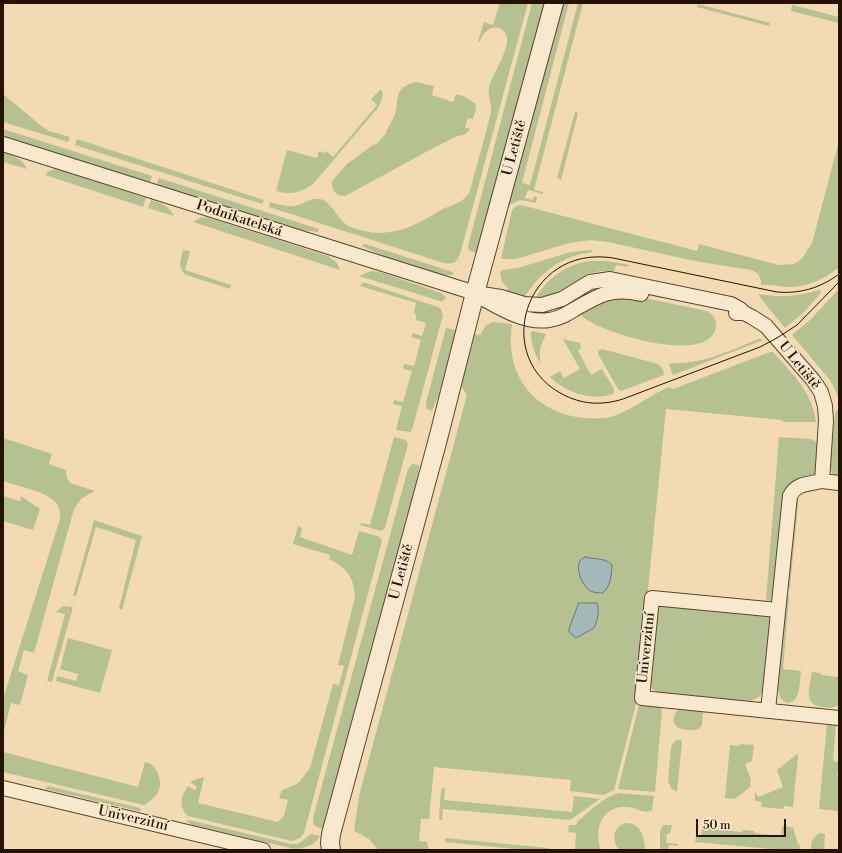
<!DOCTYPE html>
<meta charset="utf-8">
<style>
body{margin:0}
#map{position:relative;width:842px;height:853px;overflow:hidden;background:#f2dbb3;font-family:"Libre Bodoni",serif}
canvas{display:block}
.frame{position:absolute;inset:0;border:4px solid #271202;pointer-events:none}
.scale{position:absolute;left:696px;top:819px;width:90px;height:18px;box-sizing:border-box;border:2px solid #271202;border-top:0;padding-left:5px;font-size:12px;line-height:14px;white-space:nowrap;color:#271202;-webkit-text-stroke:3px #f7e8ce;paint-order:stroke}
</style>
<div id="map">
<canvas width="842" height="853"></canvas>
<div class="frame"></div>
<div class="scale">50 m</div>
</div>
<script>
const g = document.querySelector('canvas').getContext('2d');
g.lineJoin = 'round';
function paint(path, color) {
  g.fillStyle = color;
  g.fill(path, 'evenodd');
}
function stroke(path, color, width, dash) {
  g.strokeStyle = color;
  g.lineWidth = width;
  g.lineCap = dash ? 'butt' : 'round';
  g.setLineDash(dash || []);
  g.stroke(path);
}
function drawText(font, color, halo, rows, align = 'center') {
  g.font = font + ' "Libre Bodoni",serif';
  g.lineWidth = 3;
  g.setLineDash([]);
  g.textBaseline = 'middle';
  g.strokeStyle = halo;
  g.fillStyle = color;
  for (const [text, x, y, turn = 0] of rows) {
    g.save();
    g.translate(x, y);
    g.rotate((+turn || 0) * Math.PI / 180);
    g.textAlign = isNaN(turn) ? turn : align;
    if (halo) g.strokeText(text, 0, 0);
    g.fillText(text, 0, 0);
    g.restore();
  }
}
const green = new Path2D(`
 M500 3H528L460 254C458 262 452 265 444 263L269 207 270 202C278 204 286 207 294 206 303 205 311 197 320 199 332 201 338 222 351 227 363 232 377 234 390 232 409 230 427 218 443 209 450 206 459 203 465 198 468 195 470 191 471 187L491 113C492 103 487 96 489 87 493 74 505 56 507 43 510 27 488 19 480 41H478L484 22 493 25Z
 M532 3H547L478 253 469 251 468 246Z
 M561 3H569L522 183 530 185 578 3H583L534 190 543 192V194L528 190 525 198 533 200 534 196 537 197 536 203C522 200 519 198 507 207Z
 M698 4 770 23 769 26 697 7Z
 M792 5 839 17V23L791 11Z
 M416 82 434 86 432 95 453 102 456 94 465 97 476 104V109L473 119 468 118 465 127 470 129 466 134 455 137 426 152 345 196C336 196 331 190 332 181L347 164 374 144 376 145 387 132 386 131C390 124 395 118 396 110 398 94 397 87 416 82Z
 M381 89 383 94 381 102 377 109 313 184C301 193 289 195 276 191L287 150 317 158 319 151 325 153 326 151 333 157 377 105 371 99Z
 M3 94 39 124 49 131 70 137 68 142 3 122Z
 M575 112 578 113 561 180 557 178Z
 M3 129 152 176 150 184 3 136Z
 M77 139 264 200 262 204 75 145Z
 M839 141V267C825 279 808 287 789 287 780 287 770 284 761 285 762 278 758 272 751 270L695 261 608 242 591 240 569 243 516 259H501L512 210 516 206 521 205 697 251 699 244 779 265 794 264 802 259 812 243Z
 M3 152C14 156 22 158 27 169L3 162Z
 M54 169 60 170 146 198 143 207 45 175 49 171Z
 M159 178 319 229 318 232 291 229 156 186Z
 M151 200C162 203 169 206 174 216L148 208Z
 M202 217 209 218 328 256 337 263 340 270 193 222Z
 M365 244 450 271 453 273V275H444L396 262 362 246Z
 M183 250 190 251 185 270 231 285 230 289 186 275C177 268 181 260 183 250Z
 M591 250 593 252C560 256 541 272 523 299L506 293 508 288 502 282 500 273 502 270 518 268 571 252Z
 M589 261H607L630 265 627 267 616 265 614 271H601L588 274 577 281 566 292 534 300C547 279 564 265 589 261Z
 M371 271 380 272 441 293 446 297 443 301H440L359 276Z
 M363 282 438 307 441 309 443 315 412 430 410 432 396 430 402 406 393 404 394 400 403 402 412 371 403 369 404 364 414 366 421 340 411 337 413 333 422 336 426 323 416 320V315L414 312 416 303 360 286Z
 M839 289V398L830 380 792 335 810 320Z
 M820 290 821 293 803 313 785 328 759 296V294C782 298 798 296 820 290Z
 M640 297 707 311C713 315 717 319 716 326 712 367 599 333 582 316V312L604 298Z
 M493 322 512 324C503 385 546 423 605 418 623 416 649 396 666 388L669 387 673 389 770 352H773C793 375 812 391 816 422H783L782 420 666 409 637 700 614 790 603 795 570 791 571 780 434 767 429 819H421L419 841 427 842 429 850H378L369 839 354 831 359 796 467 395 459 383 475 334 480 335 485 326Z
 M446 328 457 330 441 390 432 411 427 409 426 402Z
 M533 331 546 334 540 348V363C534 353 531 343 531 332Z
 M563 339 580 343 581 348 578 351 591 375 602 369 614 389 613 394C592 401 566 393 550 377L560 371 564 378 580 369Z
 M759 339 763 340 673 375 669 365 671 363C702 365 730 350 759 339Z
 M602 349 658 364 663 369 664 375 621 391 618 389 598 354V351Z
 M839 409V478C831 475 830 469 830 461L835 414 836 411Z
 M394 437 406 440 408 444 385 528 381 531 360 525 361 523 370 525Z
 M779 437 811 439 817 442V445L816 473 814 476 800 480 773 601 766 600Z
 M3 438 52 454 49 464 66 470 67 478 70 483 95 491 82 498 74 509 34 653 24 650 18 671 28 675 20 705 11 703 3 735V699L60 519C60 514 60 509 57 504 48 492 18 486 3 481Z
 M412 464 419 465 418 478 323 829C316 827 313 826 313 818L408 469Z
 M799 494 790 587V589L786 587 794 499Z
 M3 496 20 501 21 496 40 509 33 530 3 521Z
 M94 520 142 536 122 610 119 608 136 540 96 527 76 596H73Z
 M298 526 302 528 300 537 352 555 359 531 380 537 382 541 304 833 300 838 292 841 188 816C178 806 181 796 188 786L195 790 197 787 190 782 197 779 204 777 198 803 278 822 284 816 288 800 279 798 282 790 295 785 300 781 310 768 333 684 339 685 344 666 338 665 355 597C354 577 347 568 329 559L330 555 293 544Z
 M789 596 783 669 801 671C799 682 802 700 788 703L781 699 777 688 785 599Z
 M657 601 767 612 771 616 763 690 759 697 750 701 658 692 652 689 650 684Z
 M63 606 73 607 52 682 47 681 65 614 56 612Z
 M68 638 112 650 100 693 56 681 57 676 76 681 78 674 60 669Z
 M812 672 821 673V675L839 677V705C833 708 830 708 823 707 802 705 810 687 812 672Z
 M640 701 661 707 662 711 655 792 618 789Z
 M679 708 703 710 702 725 699 729C683 733 664 726 679 708Z
 M827 723H836L833 761 839 762 837 777H838V783H839V811L819 809Z
 M676 740H681L682 742 677 792 671 788 668 781 671 747Z
 M740 744 754 745 752 761 745 764 751 779 750 787 735 799 725 798 730 745 739 746Z
 M3 752 138 787 145 762C152 764 155 767 158 774 164 789 156 798 144 805L3 772Z
 M797 754 798 756 793 807 784 806 783 809 761 807 762 802 755 801V792L758 797 783 787 777 770Z
 M48 786 140 808 141 811H138L45 789Z
 M444 787 445 788 444 800 572 812 574 796 600 799 570 820 443 809 442 820H440L439 818 441 790Z
 M619 793 654 796 652 810 651 811C643 814 635 807 627 807 602 805 593 829 601 850H575L576 833 568 832 569 825H577V822C590 811 603 797 619 793Z
 M189 820 291 844H298L311 834 320 836C314 847 301 850 290 848L193 825 187 822Z
 M626 823C641 823 645 838 645 850H619C612 840 612 827 626 823Z
 M666 825H672L670 834H667L666 843 678 844V846L669 845 668 850H660V832L663 825Z
 M782 826 793 827 798 845 800 844V848L798 850H782L695 842 696 836H701L702 828 742 832 743 830 754 831V833L781 836Z
 M819 833 825 834 824 850H812L811 848 812 840Z
 M445 838 549 848 548 850H525L445 842Z`);
const water = new Path2D(`
 M586 557C595 560 604 557 612 565 612 574 610 587 603 593 599 593 594 593 591 591 581 587 571 559 586 557Z
 M579 603H597C600 611 597 621 594 628L576 638 569 632V629Z`);
const minor = new Path2D(`
 M3 144 475 293 501 297 524 304 542 305 562 299 590 282 610 279 731 304 740 309 744 313
 M480 297C500 308 525 324 549 320 559 319 567 314 575 309 599 295 612 287 641 294
 M736 313H744L752 317 766 326 813 380 821 392 825 406 826 421 822 481C809 484 796 483 790 496L768 710
 M822 481 839 483
 M778 610 652 598 642 698 839 718
 M3 788 263 850`);
const tertiary = new Path2D(`
 M331 850 330 843 331 834 438 439 475 293 554 3`);
const tram = new Path2D(`
 M839 274C821 288 799 294 777 292L613 258C525 244 489 360 566 396 585 405 604 405 623 399L760 347 777 338 797 325 839 282`);
const streetNames = [
 ["U Letiště",515,148,-75],
 ["Podnikatelská",239,219,18],
 ["U Letiště",799,366,51],
 ["U Letiště",402,572,-75],
 ["Univerzitní",647,648,-84],
 ["Univerzitní",133,819,13]
];
paint(green, '#b5c191');
paint(water, '#a2b8b9');
stroke(water, '#717670', 1);
stroke(minor, '#5a442e', 16);
stroke(tertiary, '#5a442e', 20);
stroke(minor, '#f7e8ce', 14);
stroke(tertiary, '#f7e8ce', 18);
stroke(tram, '#271202', 1);
drawText('14px', '#271202', '#f7e8ce', streetNames);
</script>
